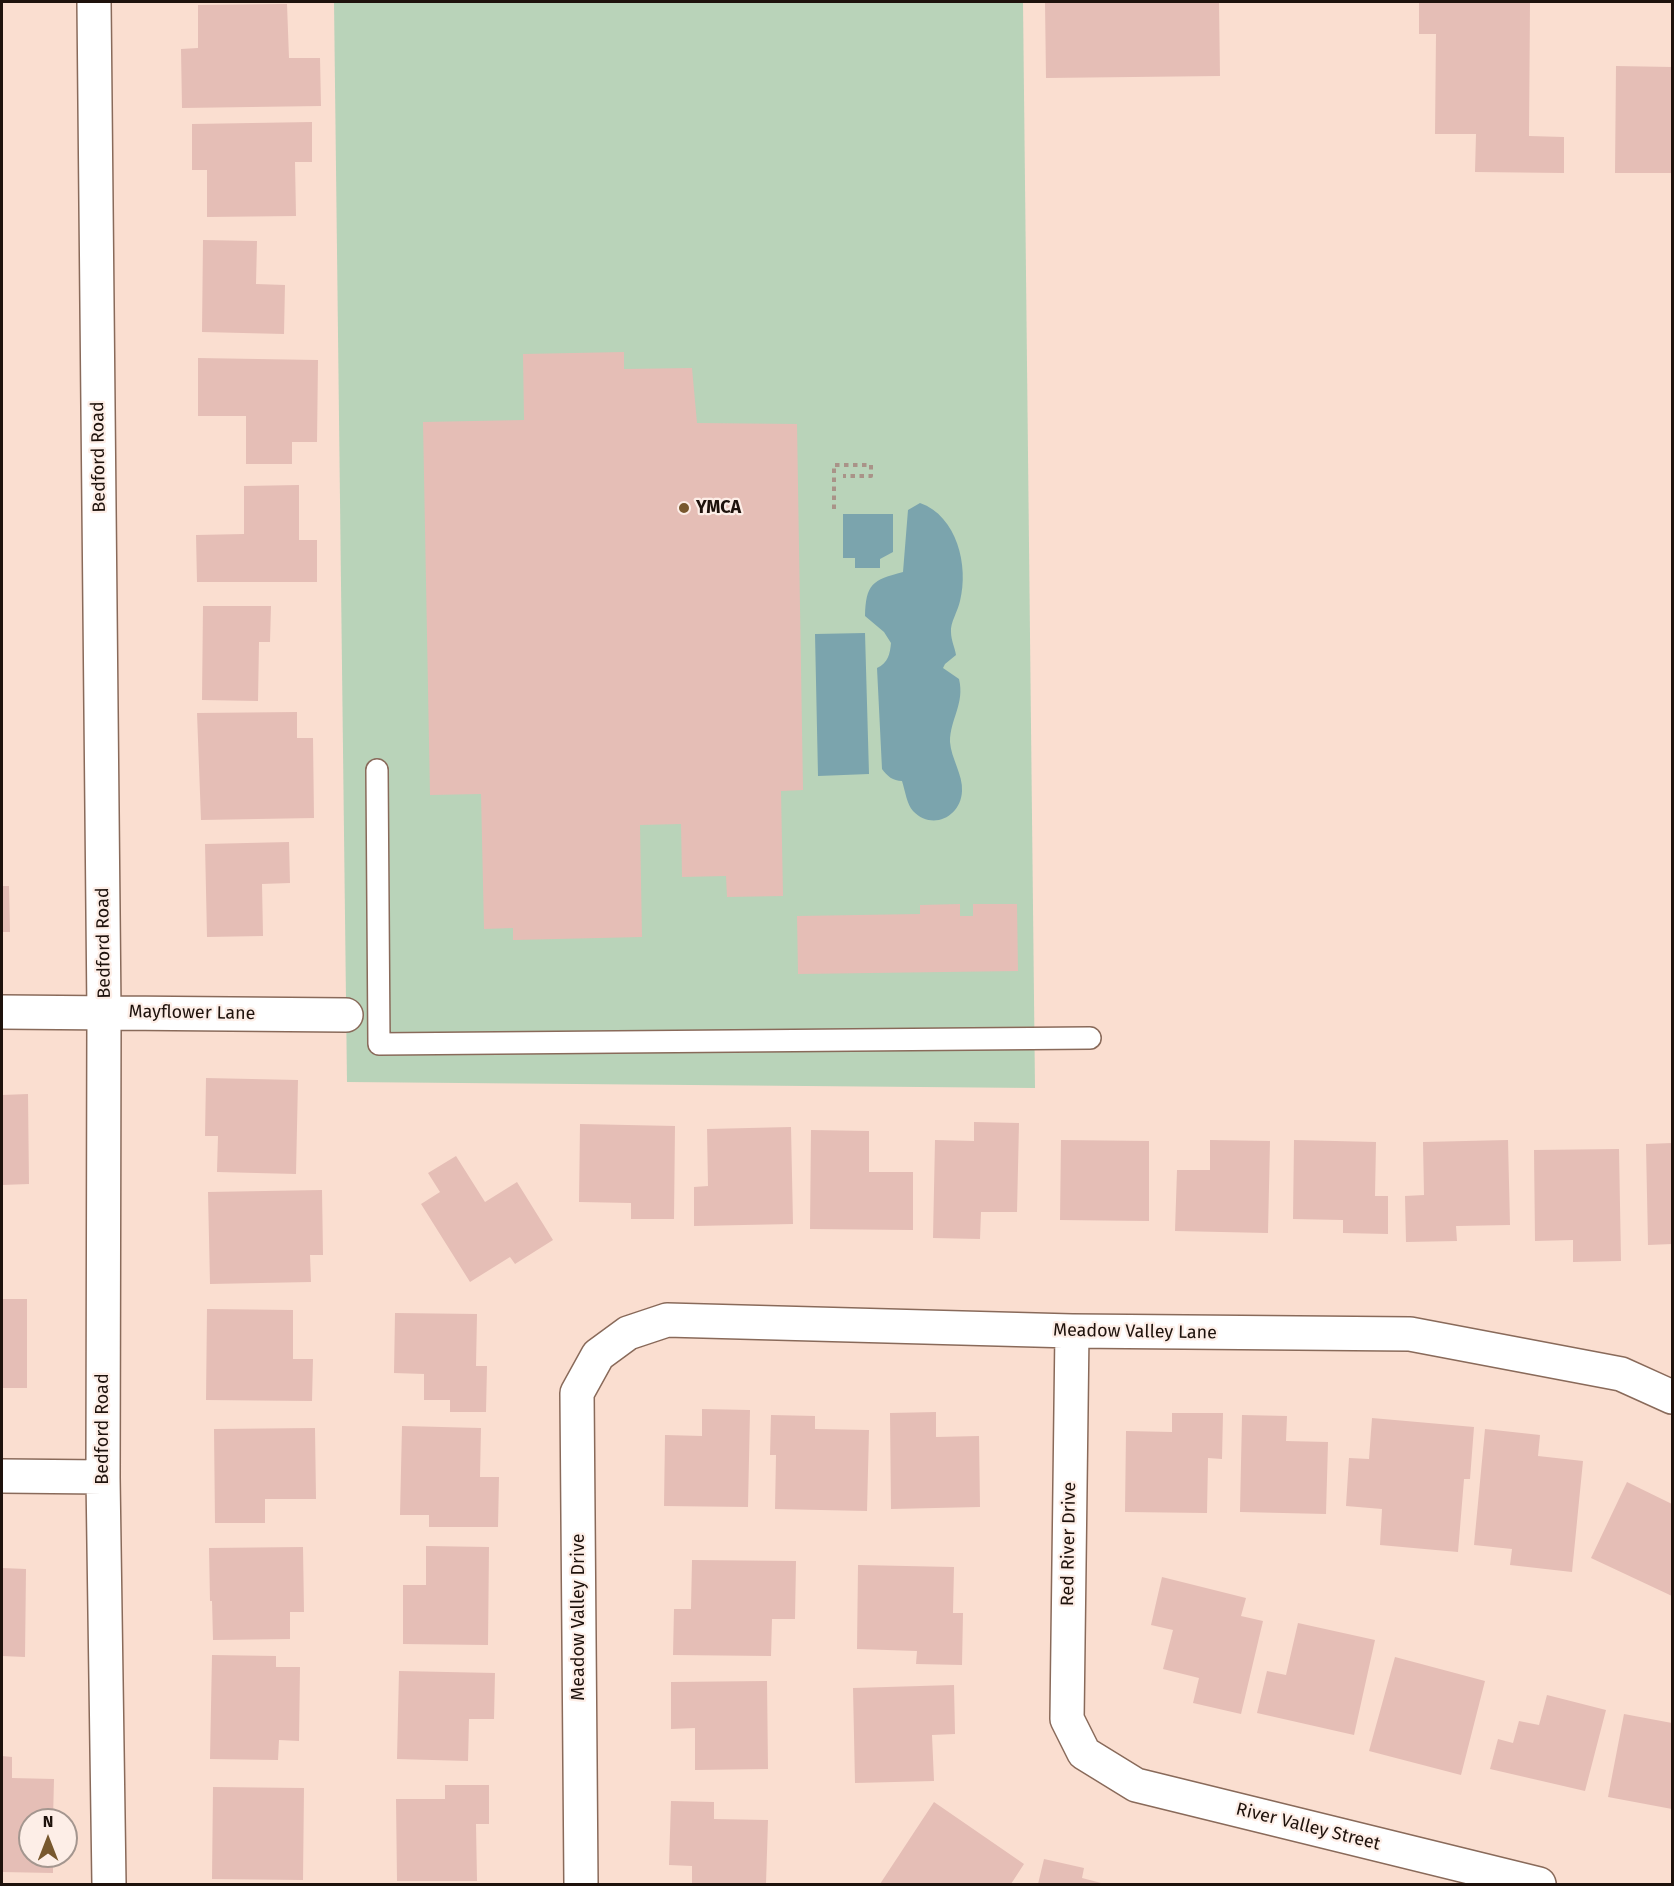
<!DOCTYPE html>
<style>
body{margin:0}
#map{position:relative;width:1674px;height:1886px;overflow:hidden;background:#faded0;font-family:"Fira Sans",sans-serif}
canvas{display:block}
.frame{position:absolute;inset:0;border:3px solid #1e120c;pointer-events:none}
.north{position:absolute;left:18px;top:1808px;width:60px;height:60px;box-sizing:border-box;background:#fdeee7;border:2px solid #a4968f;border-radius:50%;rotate:0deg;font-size:16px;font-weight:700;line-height:24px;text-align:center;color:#1e120c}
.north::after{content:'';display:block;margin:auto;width:21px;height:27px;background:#78582e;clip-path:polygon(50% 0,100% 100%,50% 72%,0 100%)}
</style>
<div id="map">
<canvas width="1674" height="1886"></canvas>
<div class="frame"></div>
<div class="north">N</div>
</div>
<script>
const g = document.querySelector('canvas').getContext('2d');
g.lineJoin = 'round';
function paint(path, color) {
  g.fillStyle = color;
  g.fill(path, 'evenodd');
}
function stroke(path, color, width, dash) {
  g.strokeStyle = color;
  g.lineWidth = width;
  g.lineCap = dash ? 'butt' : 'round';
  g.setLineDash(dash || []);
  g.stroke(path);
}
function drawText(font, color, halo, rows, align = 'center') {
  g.font = font + ' "Fira Sans",sans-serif';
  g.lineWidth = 4.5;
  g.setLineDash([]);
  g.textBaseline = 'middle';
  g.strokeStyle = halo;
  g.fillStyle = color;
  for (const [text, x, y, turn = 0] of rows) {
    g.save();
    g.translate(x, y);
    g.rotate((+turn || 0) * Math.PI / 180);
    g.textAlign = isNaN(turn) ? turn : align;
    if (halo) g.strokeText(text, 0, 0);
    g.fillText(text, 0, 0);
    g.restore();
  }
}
const green = new Path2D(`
 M334 2H1023L1035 1088 347 1082Z`);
const water = new Path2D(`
 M920 503C957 516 969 566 960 601 958 611 950 623 951 632 951 640 955 648 956 655L945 664 943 668 959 679C965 704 950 719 950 742 951 758 963 775 962 791 961 817 932 831 913 811 907 805 905 790 902 781 893 781 887 776 882 769L877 668C888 663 890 654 891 643L884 632 865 616C866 584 872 580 903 572L908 510Z
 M843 514H893V552L880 559V568H855V558H843Z
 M865 633 869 774 818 776 815 634Z`);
const building = new Path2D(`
 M1045 2H1219L1220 76 1046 78Z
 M1419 2H1530L1529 136 1564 137V173L1475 172 1476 134H1435L1436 34H1419Z
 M287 4 289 58H320L321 106 182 108 181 49 198 48V5Z
 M1616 66 1672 67V173H1615Z
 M312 122V162H295L296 216 207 217V170H192V124Z
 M203 240 257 241 256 284 285 285 284 334 202 332Z
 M624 352V369L692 368 697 423 797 424 803 790 781 791 783 896 727 897 726 876 682 877 681 824 640 825 642 937 513 940V928L484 929 481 794 430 795 423 422 524 420 523 354Z
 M198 358 318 360 317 442H292V464H246V416H198Z
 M299 485V540H317V582H197L196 535 244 534V486Z
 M203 606H271L270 642H259L258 701 202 700Z
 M297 712V738H313L314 818 201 820 197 713Z
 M289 842 290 883 262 884 263 936 207 937 205 844Z
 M2 886H9L10 932H2Z
 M960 904V916H973V904H1017L1018 971 798 974 797 916 920 914V905Z
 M206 1078 298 1080 296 1174 217 1172 218 1136H205Z
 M28 1094 29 1184 2 1185V1095Z
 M974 1122 1019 1123 1017 1212H981L980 1239 933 1238 935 1140 974 1141Z
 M580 1124 675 1126 674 1219H631V1203L579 1202Z
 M791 1127 793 1224 694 1226V1187L708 1186 707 1129Z
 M811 1130 869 1131V1172H913V1230L810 1229Z
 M1061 1140 1149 1141V1221L1060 1220Z
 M1210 1140 1270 1141 1268 1233 1175 1231 1177 1170H1210Z
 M1294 1140 1376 1142 1375 1196H1388V1234L1343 1233V1220L1293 1219Z
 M1508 1140 1510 1225 1456 1226 1457 1241 1406 1242 1405 1196 1424 1195 1423 1142Z
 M1672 1143V1244L1648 1245 1646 1144Z
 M1619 1149 1621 1261 1573 1262V1240L1535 1241 1534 1150Z
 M456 1156 485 1202 517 1182 553 1240 515 1264 510 1257 470 1282 421 1204 440 1192 428 1173Z
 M322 1190 323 1255H310L311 1282 210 1284 208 1192Z
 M2 1299H27V1388H2Z
 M207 1309 293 1310V1359H313L312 1401 206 1400Z
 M395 1313 477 1314 476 1366H487L486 1412H450V1400H424V1374L394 1373Z
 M702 1409 750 1410 748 1507 664 1506 665 1435 702 1436Z
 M936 1412V1437L979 1436 980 1507 891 1509 890 1413Z
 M1172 1413H1223L1222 1459 1208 1458 1207 1513 1125 1512 1126 1431 1172 1432Z
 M771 1415 815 1416V1429L869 1430 867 1511 775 1509 776 1455H770Z
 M1242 1415 1287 1416 1286 1441 1328 1442 1326 1514 1240 1512Z
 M1372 1418 1474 1427 1470 1479H1464L1458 1552 1380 1545 1382 1509 1346 1506 1349 1458 1369 1459Z
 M402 1426 481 1428 480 1477H499L498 1527H429V1515H400Z
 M315 1428 316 1499H265V1523H215L214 1429Z
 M1485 1429 1540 1435 1538 1456 1583 1461 1572 1572 1510 1565 1512 1549 1474 1545Z
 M1627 1482 1672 1504V1596L1591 1558Z
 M426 1546 489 1547 488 1645 403 1644V1585H426Z
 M303 1547 304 1612H290V1639L213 1640 212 1601H210L209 1548Z
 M692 1560 796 1561 795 1619H772L771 1656 673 1655 674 1609H691Z
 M858 1565 954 1567 953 1613H963L962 1665 916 1664 917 1651 857 1649Z
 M2 1568 26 1569 25 1657 2 1656Z
 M1162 1577 1246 1598 1241 1616 1263 1621 1241 1714 1193 1703 1199 1678 1163 1669 1173 1630 1151 1625Z
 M1298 1623 1375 1640 1354 1735 1257 1713 1267 1671 1286 1675Z
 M212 1655 276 1656V1667H300L299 1741 279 1740 278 1760 210 1759Z
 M1395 1657 1485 1681 1461 1775 1369 1751Z
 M399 1671 495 1673 494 1719H469L468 1761 397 1759Z
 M767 1681 768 1769 695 1770V1728L671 1729V1682Z
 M954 1685 955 1734 932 1735 934 1781 855 1783 853 1688Z
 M1547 1695 1606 1710 1585 1791 1490 1769 1498 1739 1513 1743 1519 1721 1539 1725Z
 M1624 1714 1672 1723V1809L1608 1797Z
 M2 1756 12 1757V1778L54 1779 53 1820H30V1856H53V1873L2 1872Z
 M445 1785H489V1824H476L477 1881H397L396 1799H445Z
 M213 1787 304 1788 303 1880 212 1879Z
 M671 1801 714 1802V1819L768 1820 766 1884H692V1866L669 1865Z
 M934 1802 1024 1864 1011 1884H880Z
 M1044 1859 1084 1868 1082 1878 1105 1884H1038Z`);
const path = new Path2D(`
 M834 509V465H871V476H843`);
const service = new Path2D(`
 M377 770 379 1044 1090 1038`);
const minor = new Path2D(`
 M94 2 104 1012 103 1477 109 1884
 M2 1012 346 1015
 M1072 1331 1067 1719 1084 1753 1136 1785 1539 1884
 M2 1476 103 1477
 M581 1884 577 1393 598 1355 628 1333 667 1320 1072 1331 1410 1334 1621 1374 1672 1397`);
const markers = [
 [684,508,6,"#78582e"]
];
const streetNames = [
 ["Bedford Road",99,457,-91],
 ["Bedford Road",104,943,-91],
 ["Mayflower Lane",192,1013,1],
 ["Meadow Valley Lane",1135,1332,1],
 ["Bedford Road",103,1429,-90],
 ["Red River Drive",1069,1544,-89],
 ["Meadow Valley Drive",579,1617,-90],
 ["River Valley Street",1308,1827,14]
];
const poiNames = [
 ["YMCA",696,508]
];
paint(green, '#b9d3b9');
paint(water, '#7ba4ad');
paint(building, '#e5beb6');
stroke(service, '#896a5a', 24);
stroke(minor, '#896a5a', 36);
stroke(path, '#a99388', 4, [4.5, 4.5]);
stroke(service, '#fff', 21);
stroke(minor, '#fff', 33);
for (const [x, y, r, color] of markers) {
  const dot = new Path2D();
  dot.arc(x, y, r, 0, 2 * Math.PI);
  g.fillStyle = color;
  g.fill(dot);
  stroke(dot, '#fdeee7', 2);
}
drawText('18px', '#1e120c', '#fdeee7', streetNames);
drawText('bold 18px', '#1e120c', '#fdeee7', poiNames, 'left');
</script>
